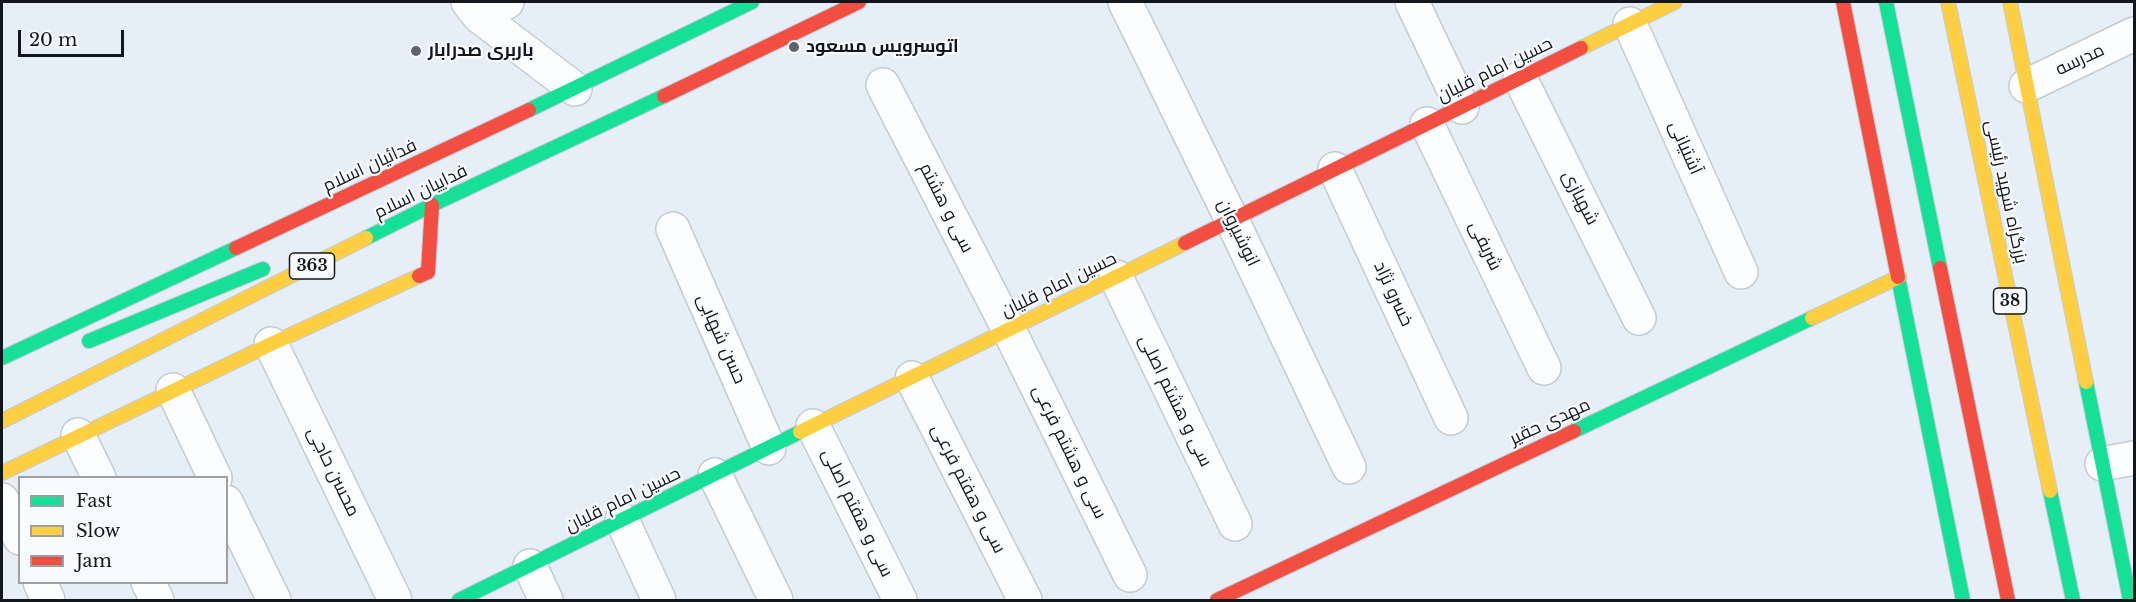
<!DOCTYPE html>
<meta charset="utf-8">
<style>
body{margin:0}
#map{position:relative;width:2136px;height:602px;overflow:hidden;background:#e6eff8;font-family:"Libre Baskerville",serif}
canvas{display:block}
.frame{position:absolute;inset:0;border:3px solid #12171d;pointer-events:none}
.legend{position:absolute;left:18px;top:476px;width:210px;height:108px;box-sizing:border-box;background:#f8fbfe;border:2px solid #9ca0a4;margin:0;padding:8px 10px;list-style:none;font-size:18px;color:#12171d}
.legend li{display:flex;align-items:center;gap:12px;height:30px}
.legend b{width:30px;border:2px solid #9ca0a4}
.scale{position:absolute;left:18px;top:30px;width:106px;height:27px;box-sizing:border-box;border:3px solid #12171d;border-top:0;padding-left:8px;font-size:18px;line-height:21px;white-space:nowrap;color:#12171d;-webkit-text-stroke:4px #f8fbfe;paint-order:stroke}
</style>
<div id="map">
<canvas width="2136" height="602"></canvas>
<div class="frame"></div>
<ul class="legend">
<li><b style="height:8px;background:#16e098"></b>Fast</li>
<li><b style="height:8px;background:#ffcf43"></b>Slow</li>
<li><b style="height:8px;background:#f24e42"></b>Jam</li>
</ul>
<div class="scale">20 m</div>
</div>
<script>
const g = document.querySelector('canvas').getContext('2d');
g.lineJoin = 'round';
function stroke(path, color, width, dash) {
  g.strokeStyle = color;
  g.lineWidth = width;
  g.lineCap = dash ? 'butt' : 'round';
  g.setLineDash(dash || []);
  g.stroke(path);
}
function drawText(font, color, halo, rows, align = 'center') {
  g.font = font + ' "Libre Baskerville",Cairo,serif';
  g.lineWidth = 4.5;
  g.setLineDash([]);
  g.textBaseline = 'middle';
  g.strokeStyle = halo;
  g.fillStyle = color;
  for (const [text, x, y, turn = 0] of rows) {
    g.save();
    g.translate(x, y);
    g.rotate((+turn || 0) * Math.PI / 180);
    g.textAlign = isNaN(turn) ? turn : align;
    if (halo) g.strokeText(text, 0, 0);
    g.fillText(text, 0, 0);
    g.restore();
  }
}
const street = new Path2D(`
 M468 2 479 16 575 89
 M1125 2 1232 220 1349 467
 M1412 2 1462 107
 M479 16 507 2
 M1630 24 1741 272
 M1520 78 1639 318
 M883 85 1009 330 1130 575
 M2026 86 2134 34
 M1427 124 1544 368
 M1335 169 1451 418
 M673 229 769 448
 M1116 277 1235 524
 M271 344 395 600
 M912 378 1025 600
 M173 390 215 478
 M813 426 900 600
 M78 435 99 478
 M2102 464 2134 458
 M715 475 776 600
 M2 500 20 538
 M226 502 274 600
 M622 520 659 600
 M530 566 546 600
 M40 582 48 600
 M148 582 157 600`);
const fast = new Path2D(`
 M1886 2 1940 268
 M529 110 752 2
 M366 238 432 205 664 96
 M1898 277 1963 600
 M89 341 263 269
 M2 358 236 248
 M2086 382 2130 600
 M1574 431 1812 318
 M2050 491 2073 600
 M459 600 800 432`);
const slow = new Path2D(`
 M1948 2 2050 491
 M2010 2 2086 382
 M1581 48 1675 2
 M1812 318 1899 277
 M2 421 366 238
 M800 432 1185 243
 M2 473 271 344 419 276`);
const jam = new Path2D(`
 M1843 2 1898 277
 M664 96 859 2
 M1185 243 1581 48
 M236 248 529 110
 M1940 268 2008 600
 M419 276 428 272 432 205
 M1217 600 1574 431`);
const markers = [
 [794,47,6,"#5c636a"],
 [416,51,6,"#5c636a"]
];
const shields = [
 [312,266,45],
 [2010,301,33]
];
const shieldNames = [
 ["363",312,266],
 ["38",2010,301]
];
const poiNames = [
 ["اتوسرویس مسعود",806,47],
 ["باربری صدرابار",428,51]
];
const streetNames = [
 ["مدرسه",2080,60,-25],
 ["حسین امام قلیان",1495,70,-26],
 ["آشتیانی",1685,148,66],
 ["فدائیان اسلام",370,166,-25],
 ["فداییان اسلام",421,192,-26],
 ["بزرگراه شهید رئیسی",2006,192,78],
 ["شهبازی",1580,198,63],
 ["سی و هشتم",946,208,63],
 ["انوشیروان",1238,233,64],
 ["شریفی",1485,246,64],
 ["حسین امام قلیان",1059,285,-26],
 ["خسرو نژاد",1393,294,65],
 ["حسن شهابی",721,339,66],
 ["سی و هشتم اصلی",1175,401,64],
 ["مهدی حقیر",1550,422,-25],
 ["سی و هشتم فرعی",1069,452,64],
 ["محسن حاجی",333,472,64],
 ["سی و هفتم فرعی",968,489,63],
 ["حسین امام قلیان",623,500,-26],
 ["سی و هفتم اصلی",857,513,64]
];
stroke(street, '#c4cbd1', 36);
stroke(fast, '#c4cbd1', 16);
stroke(slow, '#c4cbd1', 16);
stroke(jam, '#c4cbd1', 16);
stroke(street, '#fbfdfe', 33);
stroke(fast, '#16e098', 14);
stroke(slow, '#ffcf43', 14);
stroke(jam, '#f24e42', 14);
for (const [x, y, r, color] of markers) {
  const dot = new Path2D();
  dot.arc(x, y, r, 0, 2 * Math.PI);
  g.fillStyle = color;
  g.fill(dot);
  stroke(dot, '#f8fbfe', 2);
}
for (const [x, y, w] of shields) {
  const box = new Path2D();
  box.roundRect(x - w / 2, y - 13, w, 26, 4.5);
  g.fillStyle = '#f8fbfe';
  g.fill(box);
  stroke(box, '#12171d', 1.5);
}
drawText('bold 16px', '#12171d', null, shieldNames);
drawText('bold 18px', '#12171d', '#f8fbfe', poiNames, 'left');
drawText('18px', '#12171d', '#f8fbfe', streetNames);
</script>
